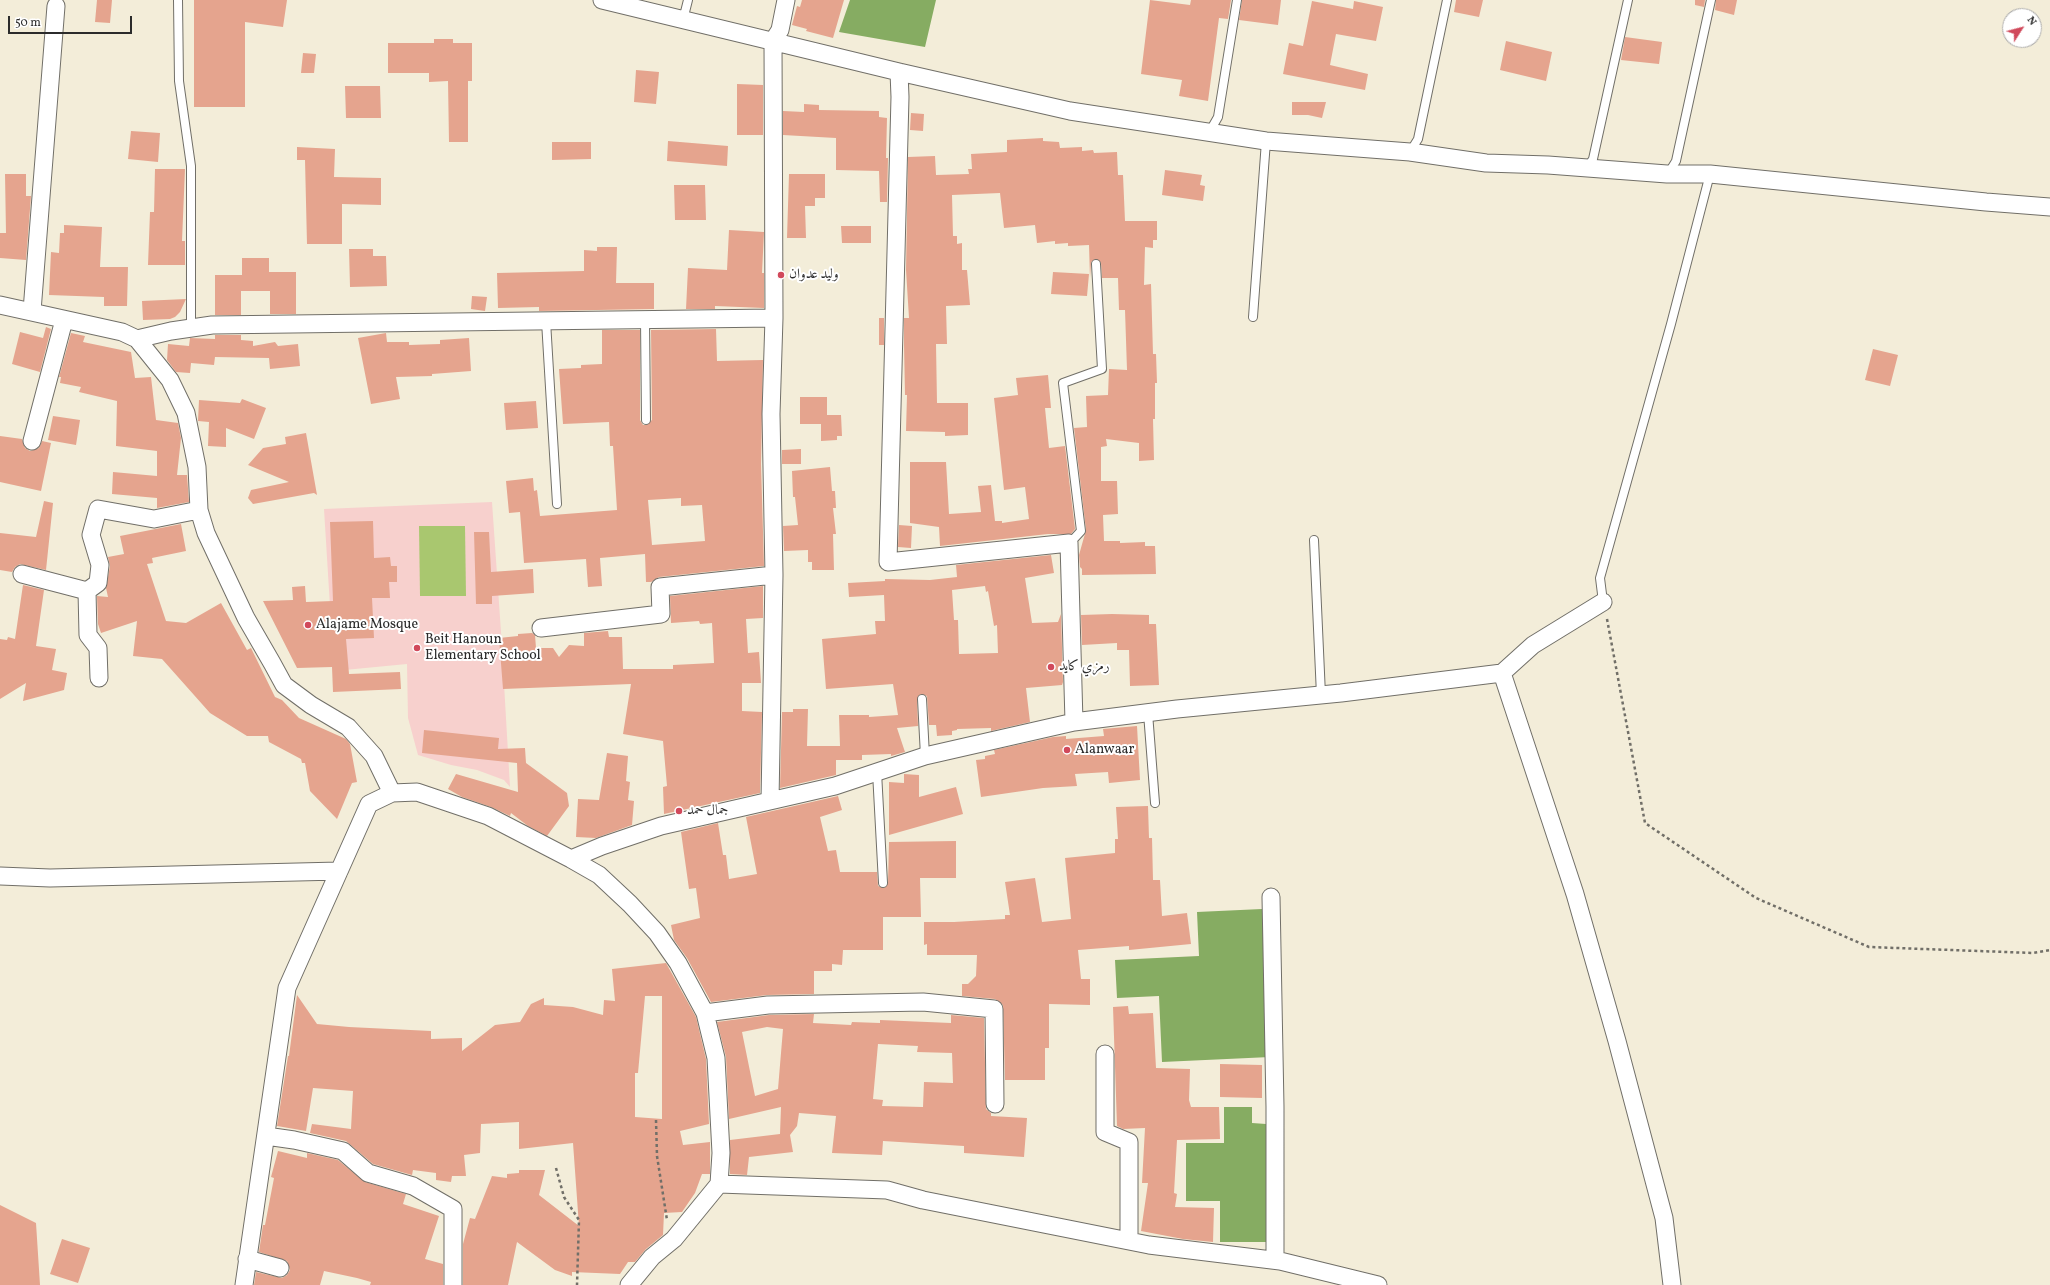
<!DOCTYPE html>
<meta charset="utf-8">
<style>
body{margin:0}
#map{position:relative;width:2050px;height:1285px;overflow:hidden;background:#f3edd9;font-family:Vollkorn,serif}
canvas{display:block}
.north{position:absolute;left:2002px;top:8px;width:40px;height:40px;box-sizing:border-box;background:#fff;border:1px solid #aaa;border-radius:50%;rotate:54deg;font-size:11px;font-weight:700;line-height:16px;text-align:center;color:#2b2b2b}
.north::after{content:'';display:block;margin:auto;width:14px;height:18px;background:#d1495b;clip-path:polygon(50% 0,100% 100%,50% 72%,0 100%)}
.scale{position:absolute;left:8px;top:16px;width:124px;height:18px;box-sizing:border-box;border:2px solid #2b2b2b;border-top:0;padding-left:5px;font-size:12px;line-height:14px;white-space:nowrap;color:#2b2b2b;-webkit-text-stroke:3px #fff;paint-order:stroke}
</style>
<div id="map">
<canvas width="2050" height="1285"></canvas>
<div class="north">N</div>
<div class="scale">50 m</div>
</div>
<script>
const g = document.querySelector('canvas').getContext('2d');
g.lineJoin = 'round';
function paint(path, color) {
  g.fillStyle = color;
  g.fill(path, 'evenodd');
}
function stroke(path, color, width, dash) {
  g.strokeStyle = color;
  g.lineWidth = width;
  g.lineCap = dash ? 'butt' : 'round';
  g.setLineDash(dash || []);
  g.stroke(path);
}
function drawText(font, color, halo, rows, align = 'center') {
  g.font = font + ' Vollkorn,Amiri,serif';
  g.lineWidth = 4;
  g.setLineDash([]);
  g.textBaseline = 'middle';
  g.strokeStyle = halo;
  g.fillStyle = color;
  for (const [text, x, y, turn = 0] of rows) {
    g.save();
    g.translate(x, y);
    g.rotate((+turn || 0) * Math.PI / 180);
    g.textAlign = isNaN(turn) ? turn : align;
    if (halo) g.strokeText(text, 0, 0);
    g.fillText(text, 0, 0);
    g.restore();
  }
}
const built = new Path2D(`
 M492 502 501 632 510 787 504 780 477 770 451 765 418 755 408 718 407 664 334 671 324 509Z`);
const green = new Path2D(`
 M419 526H465L466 596H420Z`);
const forest = new Path2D(`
 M850 0H936L925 47 839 32Z
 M1262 909 1270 1057 1162 1062 1159 996 1117 998 1115 960 1199 956 1197 912Z
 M1224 1107H1252V1123L1266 1124 1267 1242H1220V1201H1186V1143H1224Z`);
const building = new Path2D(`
 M97 0H112L110 23 95 22Z
 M194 0H287L283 27 245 22V107H194Z
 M802 0H844L833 38 806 31 807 29 792 25 797 6 800 7Z
 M1150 0 1190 5 1191 0H1231L1228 19 1219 18 1208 101 1179 96 1182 80 1141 74Z
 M1242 0H1281L1278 25 1239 20Z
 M1456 0H1483L1479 17 1454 12Z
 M1695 0H1705L1704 7 1695 5Z
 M1716 0H1737L1734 15 1715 10Z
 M1312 1 1353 9 1354 1 1383 7 1376 41 1336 34 1330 65 1368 74 1365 90 1283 74 1289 43 1303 46Z
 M1625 37 1662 42 1659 64 1621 60Z
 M434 39H453V43H472V81H468V142H449L448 81 429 82V73H388V43H434Z
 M1506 41 1552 52 1546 81 1500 70Z
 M303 53 316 54 314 73H301Z
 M636 70 659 72 656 104 634 102Z
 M737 84 763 85V135H737Z
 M345 86H380L381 118H346Z
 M1292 102H1326L1322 118 1308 115H1292Z
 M804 104 819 105V110L879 111V117L887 118 886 158H888L887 202H880L879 171 836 170V138L783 135V111L804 112Z
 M911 113 924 114 923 131 910 130Z
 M131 131 160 133 158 162 128 159Z
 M1043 138V141L1059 142 1060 148 1082 147V151L1093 150 1094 153 1117 152 1118 175H1123L1125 221H1157V240H1153V248L1145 247 1144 285 1151 284 1153 354H1156L1157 383H1155V419H1153L1154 460 1139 461V443L1106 439 1107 446 1101 447V481H1117L1118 514 1103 515 1104 541H1120V543L1145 542V546H1155L1156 574 1082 575V569L1080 567 1079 555 1086 530 1074 428 1087 427 1086 396 1108 395 1109 369 1127 370 1125 310H1119L1118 278H1102L1101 263 1096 259 1091 262 1090 278 1089 245 1068 246V243L1055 244V241L1037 243 1035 225 1004 228 1000 193 952 195 953 236H957V244L962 243V270H967L970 305 946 306 947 344H936L937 403H968V435L945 436V432L906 431 907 395H905L904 345V318H909L906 270 908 157 935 156 936 175 969 174 968 169H972L971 154 1007 152V140Z
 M668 141 728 146 727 166 667 161Z
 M552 142H591V159L552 160Z
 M297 147 335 149 334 177 381 178V205L342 204V244H307L305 160H297Z
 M155 169H185L182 241H185V265H148L150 212H154Z
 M1165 170 1202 175 1200 185 1205 186 1203 201 1162 195Z
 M5 174H26V196H31L26 260 0 258V233H6Z
 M789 174H825V198H815V206H805L806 238H787Z
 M674 185H705L706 220H675Z
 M64 225 102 227 100 267H128L127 306H104V297L49 295 51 252 59 253 60 233H64Z
 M841 226H871V243H842Z
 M729 230 764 232 762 273H764V308L715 306V309H686L688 268 727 270Z
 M597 247H617L616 283H654V309L539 311V307L498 308 497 273 584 271V250L597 251Z
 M349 249H373V256H386L387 286 350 287Z
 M242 258H269V272H296V314H270V291H241V315H215V275H242Z
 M1053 272 1089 274 1087 296 1051 294Z
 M472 296 487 297 485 311 471 309Z
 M186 299 180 312 175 317 170 319 143 320 142 301Z
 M879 318H884V345H879Z
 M46 327 51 329 40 372 12 364 20 332 43 338Z
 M716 329 717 361 763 360 761 464 764 566 659 577 651 582H646L645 554 600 558 602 586 588 587 586 559 524 563 520 512 509 513 506 481 533 478 534 491 537 490 540 516 617 510 613 446H610L609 422 563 424 559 369 581 368V365L602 364V330H640V420L643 425H646L652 420 651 330ZM681 498V506L702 505 705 541 652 545 648 500Z
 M71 333 85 336 83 342 131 352 135 378 151 377 156 420 178 423 181 438 177 475H187L189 502 157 508V498L112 494 113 472 157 476V451L116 446 117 401 79 392 81 387 60 383 61 377H59Z
 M386 333 387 342H409V345L440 344V340L469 338 471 371 432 374V376L396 377 400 399 371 404 358 338Z
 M215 335H241V340L253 341V346L275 342 278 346 298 344 300 366 270 369 269 358 215 357 214 365 191 363 190 373 176 372 167 360 168 344 189 346 190 338 215 339Z
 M1873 349 1898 355 1890 386 1865 380Z
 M1048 375 1051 408H1045L1049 448 1065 446 1075 529 1071 534H1048L940 546 939 527 910 523V462H946L949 514 981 512 978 486 991 485 995 521H1002V523L1029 519 1025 487 1004 490 994 398 1018 395 1016 378Z
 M800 397H827V415H841L842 436H837V440L821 441V424H800Z
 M242 399 266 408 254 439 226 428V447L208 446 209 422 198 421 199 400 240 403Z
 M536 401 538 428 506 430 504 403Z
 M53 416 80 420 76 445 48 440Z
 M306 433 317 495 314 493 253 504 248 498 251 490 289 482 248 465 263 448 286 444 285 437Z
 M0 436 22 439 25 448 30 451 39 448 42 441 51 443 41 491 0 482Z
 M801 449V464H782V450Z
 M830 467 832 491H835L836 508H833L836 534H833L834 570H812V562H808V550L784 551 783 526 798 525 795 497H793L792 471Z
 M44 501 53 503 46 570 20 564 15 567 12 572 0 570V533L36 537Z
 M373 521 374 558 390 557 391 566H397V582H389L390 598H372L374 638 346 639 349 674 400 672 401 689 333 692 332 667 297 668 263 601 293 600 292 587 305 586 306 602 333 601 330 522Z
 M181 524 186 551 152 558 153 563 147 564 166 621 186 623 221 603 247 650 251 648 275 697 282 700 299 718 346 739 350 744 357 782 352 783 337 819 310 791 305 763H302L301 759 269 742 268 736H247L210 713 162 659 133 656 137 621 101 633 98 624 97 596 108 597 106 588 110 566 108 557 124 554 120 536Z
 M899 525 912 526 911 548 898 547Z
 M474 532H489L491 572 533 569 534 593 492 596V604H476Z
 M1051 555 1054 573 1025 578 1032 623 1058 622 1061 614 1063 682 1062 685 1026 688 1030 722 991 731V728L957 729V730L952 731V735L937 736 936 725H929L927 696 921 694 917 699 918 726 897 728 905 752 891 756V754L862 755V760H836V775L780 788 782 712H793V709H808L807 746H840L839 715H869V717L898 715 893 684 826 689 822 639 876 634 875 621H885L884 595 849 597 848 583 885 581V579L930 580 957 577 956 565ZM985 586 986 592 988 591 994 626 997 625 998 653 959 654 958 620H954L952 590Z
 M23 585 44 590 36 646 56 649 52 670 67 673 64 690 23 701 26 683 0 699V639L7 640 8 637 15 639Z
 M763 586V618L746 619 748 653 759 652 761 683H742V711L762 712 760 793 664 814 663 787 667 786 663 741 623 734 631 684 503 689 499 638 518 636V634L532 633 535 635 536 648H553L559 657 569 645 584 646V633L608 631 609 637H622L623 669H673V665L714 663 712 623 700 624 699 621 671 623 670 596Z
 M1112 614 1149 615V624H1156L1159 685 1130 686 1129 650H1117V643L1082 645 1081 615Z
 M1137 726 1140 780 1109 783 1108 772 1075 774 1077 786 1043 788 981 797 976 760 985 759V756L995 754 994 750 1053 737 1066 736V739L1104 736 1103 729Z
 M424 730 499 738 498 749 525 748 526 763 567 793 569 806 547 836 528 826 511 813 510 816 491 807 462 797 448 789 456 774 518 792 517 763 422 753Z
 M607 753 628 756 626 781 630 782 628 800 634 801 632 825 596 838 576 837 578 799 599 800Z
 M904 774 919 775V797L956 787 963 814 889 835V782L904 783Z
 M838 796 842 810 820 817 828 851 836 850 840 872H877L878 886 884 888 888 883 889 842 956 841V878H920L921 917H883V950H843L842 965 832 964V971H814V994L767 995 711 1002 687 958 674 940 671 925 700 918 696 888 689 889 681 832 718 823 723 855H726L729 879 757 874 746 817Z
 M1148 806 1149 838H1152L1153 880H1160L1162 916 1187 913 1191 944 1129 950V946L1078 950 1081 979H1090V1005L1049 1004V1048H1045V1080H1005L1003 1005 995 999 962 996V984H968L976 976 977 955H927V944L924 945V922H954L1005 919V915H1010L1005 882 1035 878 1042 922 1071 919 1065 858 1115 853V839H1118L1116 807Z
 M666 963 696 1017 706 1059 709 1124 680 1131 683 1145 710 1142V1174H702L695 1193 682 1212 664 1213 663 1235 646 1249 635 1262H628L620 1274 572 1272V1276L555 1270 517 1242 508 1285H463V1244L470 1218 475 1219 492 1176 507 1178V1174L519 1173V1170H545L539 1195 579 1226 573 1143 519 1149V1122L481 1124 480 1153 464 1155 466 1176H452L451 1182 436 1180V1173L413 1170 412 1175 373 1164 346 1141 310 1133 312 1124 351 1129 353 1091 313 1088 306 1131 277 1126 288 1056H289L297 995 317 1024 349 1027 431 1031V1039L462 1038V1051L495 1025 520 1022 531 1004 544 998V1005L573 1007 603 1015 604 1000 615 1001 612 969ZM645 996H662V1119L635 1117V1073H638Z
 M1128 1006 1129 1014 1153 1013 1156 1068 1190 1069 1189 1100 1191 1107H1219L1220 1139 1177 1140 1174 1193 1177 1194 1175 1207 1214 1208 1213 1242 1183 1239 1141 1231 1148 1183H1142L1145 1128 1123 1129 1117 1126 1113 1007Z
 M814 1014 813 1023 851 1025 852 1022 880 1023V1020L951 1023V1015L984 1018 986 1109 991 1113V1116L1027 1118 1024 1157 964 1153V1146L883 1141 882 1155 832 1153 836 1116 799 1113 797 1126 790 1135 793 1152 749 1157 747 1175 730 1174V1140L780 1134 781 1107 729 1119 726 1057 717 1022 769 1015ZM767 1027 783 1029 778 1089 755 1096 742 1032ZM878 1044 918 1046 917 1052 952 1053 953 1083 924 1082 923 1107 882 1106 883 1100 873 1099Z
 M1220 1064 1262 1065V1098L1220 1097Z
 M278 1151 307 1158V1153L338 1160 365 1182 406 1194 403 1204 439 1216 425 1259 443 1264V1285H370L371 1282 357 1278 324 1271 320 1285H254L256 1272 282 1278 287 1275 290 1270 287 1261 259 1252 263 1225H265L274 1178 271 1177Z
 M0 1205 36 1223 40 1285H0Z
 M62 1239 90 1248 78 1283 50 1274Z`);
const path = new Path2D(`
 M1607 619 1645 823 1756 898 1869 947 2033 953 2050 950
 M656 1120 657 1156 667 1220
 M556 1168 564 1197 579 1220 577 1285`);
const service = new Path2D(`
 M178 0 179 81 191 166V328
 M679 18 685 12 688 0
 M1210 131 1218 117 1237 0
 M1410 152 1418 139 1447 0
 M1587 168 1593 159 1628 0
 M1668 174 1676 161 1711 0
 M1253 317 1266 141
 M645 320 646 420
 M546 321 557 504
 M1314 540 1321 695
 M1069 544 1081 531 1063 383 1102 369 1096 264
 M1603 602 1600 578 1671 324 1710 174
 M922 699 925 756
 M1148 713 1155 803
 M877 772 883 883`);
const minor = new Path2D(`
 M602 0 899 72 1070 111 1266 141 1410 152 1486 163 1548 165 1667 174H1710L1986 202 2050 207
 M899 72 900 97 888 562 1069 543 1074 722
 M0 305 122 332 137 339 170 380 186 413 197 467 199 510 206 533 246 618 272 663 284 685 311 705 348 727 374 756 392 793 417 792 488 816 571 859 599 875 630 904 657 933 678 963 705 1013 716 1058 721 1153 719 1184 674 1239 652 1257 629 1285
 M32 311 56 6
 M137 339 171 331 212 325 774 318
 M32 441 64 320
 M22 574 87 591 98 583 100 565 91 535 98 509 154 519 199 510
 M87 591 88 635 98 648 99 678
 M541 628 661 614 660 587 774 575
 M1502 673 1575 894 1617 1041 1664 1218 1672 1285
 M770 801 774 575 771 414 774 318 773 41 780 30 786 0
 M571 859 602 846 661 826 835 786 925 756 1074 722 1177 709 1341 693 1502 673 1533 645 1603 602
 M0 876 50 878 339 871
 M1271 897 1275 1107V1260
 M705 1013 768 1005 923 1002 994 1009 995 1104
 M1105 1054V1132L1129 1142V1241
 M266 1136 294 1140 343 1151 368 1173 413 1186 453 1209V1285
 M719 1184 887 1190 923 1200 1149 1245 1280 1261 1378 1285
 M247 1259 280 1268
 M244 1285 287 988 369 804 392 793`);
const markers = [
 [781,275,4,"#d1495b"],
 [308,625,4,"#d1495b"],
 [417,648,4,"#d1495b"],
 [1051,667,4,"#d1495b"],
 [1067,750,4,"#d1495b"],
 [679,811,4,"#d1495b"]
];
const poiNames = [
 ["وليد عدوان",789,275],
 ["Alajame Mosque",316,625],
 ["Beit Hanoun",425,640],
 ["Elementary School",425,656],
 ["رمزي كايد",1059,667],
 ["Alanwaar",1075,750],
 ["جمال حمد",687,811]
];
paint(built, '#f7d0cd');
paint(green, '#a9c76f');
paint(forest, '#86ac62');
paint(building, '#e5a48e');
stroke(service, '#716f68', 10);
stroke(minor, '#716f68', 19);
stroke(path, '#716f68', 2.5, [3, 3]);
stroke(service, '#fff', 8);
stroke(minor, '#fff', 17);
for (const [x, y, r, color] of markers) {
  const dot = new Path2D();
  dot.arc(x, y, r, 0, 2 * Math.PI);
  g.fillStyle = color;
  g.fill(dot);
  stroke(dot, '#fff', 1.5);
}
drawText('14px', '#2b2b2b', '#fff', poiNames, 'left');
</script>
